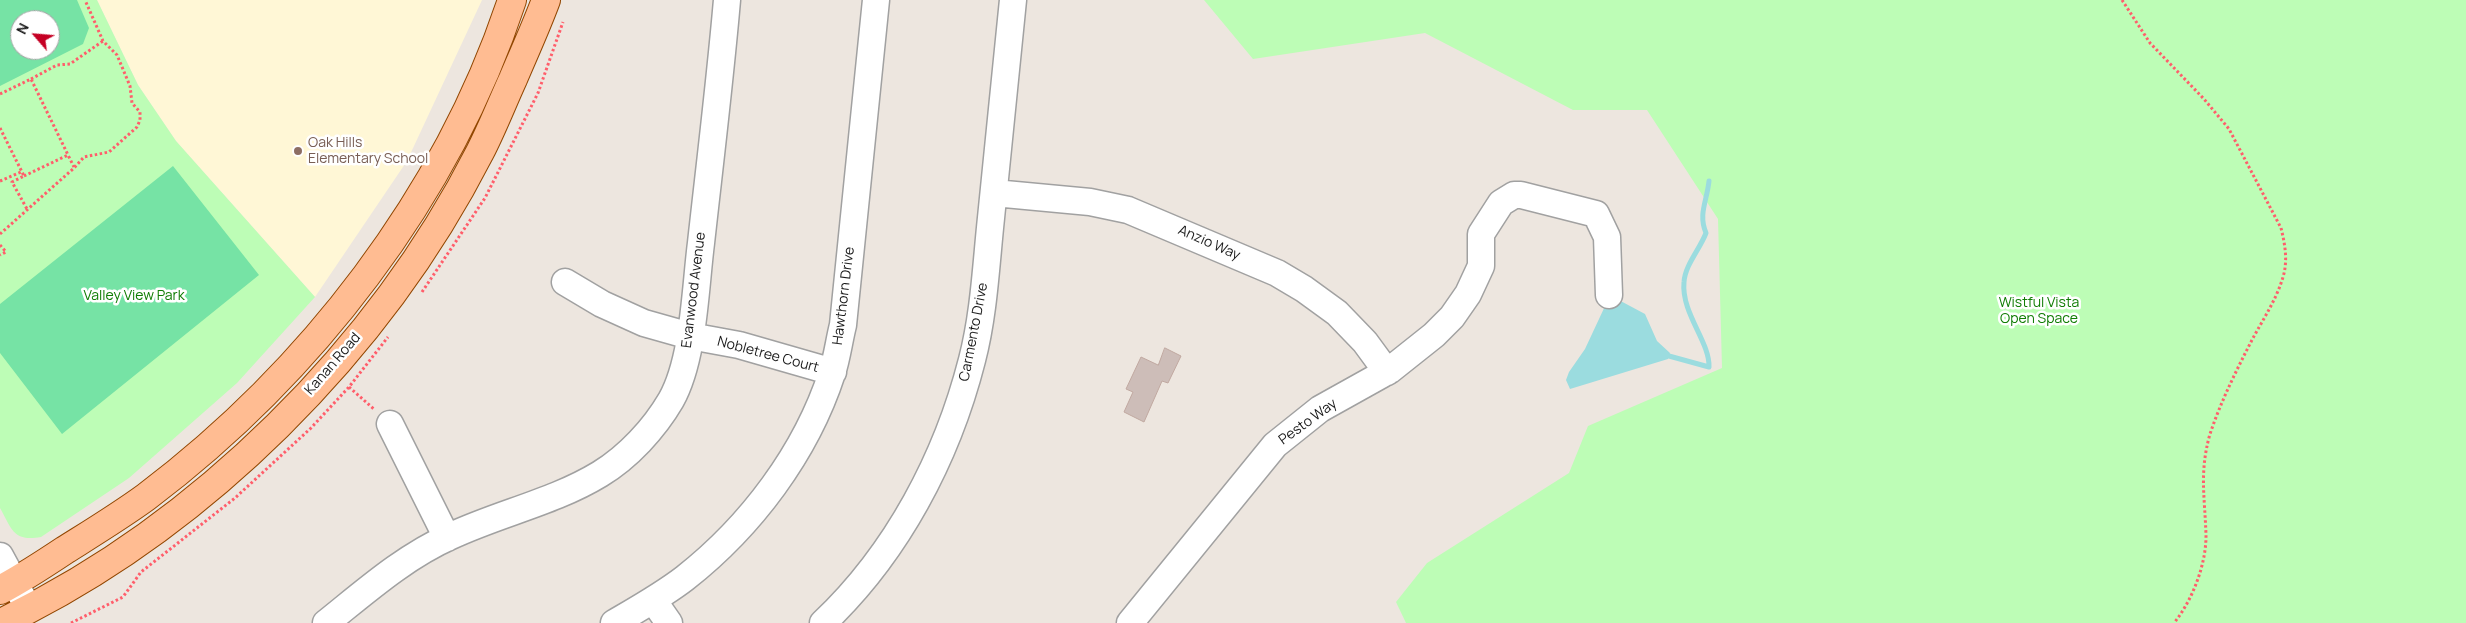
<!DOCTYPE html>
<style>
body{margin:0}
#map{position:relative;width:2466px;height:623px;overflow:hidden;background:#ede6df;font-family:Manrope,sans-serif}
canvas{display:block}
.north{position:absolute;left:10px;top:10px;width:50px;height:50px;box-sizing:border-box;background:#fff;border:1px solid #a3a3a3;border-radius:50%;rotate:297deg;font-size:14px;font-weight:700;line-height:20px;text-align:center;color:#1a1a1a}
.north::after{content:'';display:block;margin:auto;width:18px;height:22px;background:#c50024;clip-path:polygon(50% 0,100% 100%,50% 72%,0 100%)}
</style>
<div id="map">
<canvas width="2466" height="623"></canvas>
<div class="north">N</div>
</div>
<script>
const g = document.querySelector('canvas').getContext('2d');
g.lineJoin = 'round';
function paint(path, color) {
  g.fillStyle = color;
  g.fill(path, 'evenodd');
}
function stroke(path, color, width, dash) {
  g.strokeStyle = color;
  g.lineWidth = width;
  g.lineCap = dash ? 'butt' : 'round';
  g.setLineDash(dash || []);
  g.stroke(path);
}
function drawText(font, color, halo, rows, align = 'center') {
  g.font = font + ' Manrope,sans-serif';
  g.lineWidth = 5;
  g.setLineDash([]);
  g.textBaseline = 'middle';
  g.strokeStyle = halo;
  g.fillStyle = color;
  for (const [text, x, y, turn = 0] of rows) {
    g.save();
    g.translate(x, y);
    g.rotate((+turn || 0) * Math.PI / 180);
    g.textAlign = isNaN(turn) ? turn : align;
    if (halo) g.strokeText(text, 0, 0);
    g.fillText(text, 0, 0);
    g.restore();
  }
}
const education = new Path2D(`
 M97 0H482L407 161 315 297 176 141 138 85Z`);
const park = new Path2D(`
 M0 0H97L138 85 176 141 315 297 237 383 129 478 41 537C13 542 12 529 0 508ZM20 20H50V50H20Z
 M1204 0H2466V623H1406L1396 602 1427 563 1569 473 1588 426 1722 368 1718 219 1647 110H1573L1425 33 1253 59Z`);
const pitch = new Path2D(`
 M0 0H77L89 28 83 44 0 86ZM20 20H50V50H20Z
 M173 166 259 275 62 434 0 353V304Z`);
const water = new Path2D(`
 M1615 298 1645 314 1657 341 1670 353 1668 359 1570 389 1566 380 1569 372 1585 349 1606 304Z`);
const stream = new Path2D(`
 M1669 356 1709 367C1710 342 1681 313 1684 282 1685 265 1700 249 1706 233 1698 214 1707 201 1709 181`);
const building = new Path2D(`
 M1165 348 1181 356 1168 383 1162 381 1144 422 1124 412 1133 392 1126 389 1141 357 1158 365Z`);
const path = new Path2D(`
 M2122 0 2150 43 2204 99 2229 129 2281 228C2285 244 2288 261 2283 277 2277 298 2264 318 2253 338 2237 369 2221 401 2210 434 2199 473 2205 497 2206 536 2206 565 2192 601 2174 623
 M31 79 57 65 70 64 103 41
 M0 94 31 79 68 155
 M0 128 24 176 12 182 27 209
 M24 176 68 155 74 167
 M0 181 21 172
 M0 234 74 168 84 157 109 152 137 127 140 120V112L132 103 130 86 117 55 103 41 85 0
 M0 245 6 252 0 255
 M422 292 485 198 538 93 563 22
 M349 387 375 410
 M71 623 123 597 141 572 235 498 311 428 349 387 388 337`);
const minor = new Path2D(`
 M994 193 1090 202 1128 210 1277 273 1304 289 1337 313 1365 342 1387 372
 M565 282 602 304 644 323 690 336 739 345 833 372
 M390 424 447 538
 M0 556 25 602
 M653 600 669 623
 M326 623C366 591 404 557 451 536 500 513 554 502 600 474 628 457 654 429 671 400 694 359 695 290 701 243 710 162 720 81 727 0
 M614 623C638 609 663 595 685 578 751 526 806 453 832 373 837 358 839 341 843 325L876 0
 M823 623C897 553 947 458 972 360 984 314 986 265 991 218 998 145 1006 73 1013 0
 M1130 623 1275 445 1320 409 1390 370 1434 335 1452 317 1468 294 1481 266V234L1501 203 1514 195H1521L1596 214 1607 237 1609 295`);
const major = new Path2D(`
 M0 590C23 578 44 564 65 550 92 533 120 516 146 497 310 373 447 197 512 0
 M1 623C201 527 379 350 480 152 492 129 502 103 513 79 524 53 536 27 546 0`);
const markers = [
 [298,151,5,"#8d6e63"]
];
const educationNames = [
 ["Oak Hills",308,143],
 ["Elementary School",308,159]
];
const streetNames = [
 ["Anzio Way",1209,243,24],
 ["Evanwood Avenue",694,290,-83],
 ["Hawthorn Drive",844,296,-83],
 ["Carmento Drive",974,332,-79],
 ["Nobletree Court",768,355,15],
 ["Kanan Road",333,364,-49],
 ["Pesto Way",1308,422,-36]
];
const parkNames = [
 ["Valley View Park",134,296],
 ["Wistful Vista",2039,303],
 ["Open Space",2039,319]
];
paint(education, '#fff7d6');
paint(park, '#bdfdb6');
paint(pitch, '#76e3a5');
paint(water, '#9bdcdf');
stroke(stream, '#9bdcdf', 5);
paint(building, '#cdbdb8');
stroke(building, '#c0a8a0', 1);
stroke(minor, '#a1a1a1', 29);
stroke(major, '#914600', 30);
stroke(path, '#ff5e6b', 3, [2.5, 2.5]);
stroke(minor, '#fff', 26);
stroke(major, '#ffbc92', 28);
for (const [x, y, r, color] of markers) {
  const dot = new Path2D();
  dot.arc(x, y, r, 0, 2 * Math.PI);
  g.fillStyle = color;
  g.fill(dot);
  stroke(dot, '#fff', 2);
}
drawText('14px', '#785e54', '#fff', educationNames, 'left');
drawText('14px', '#1a1a1a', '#fff', streetNames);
drawText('14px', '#107d04', '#fff', parkNames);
</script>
